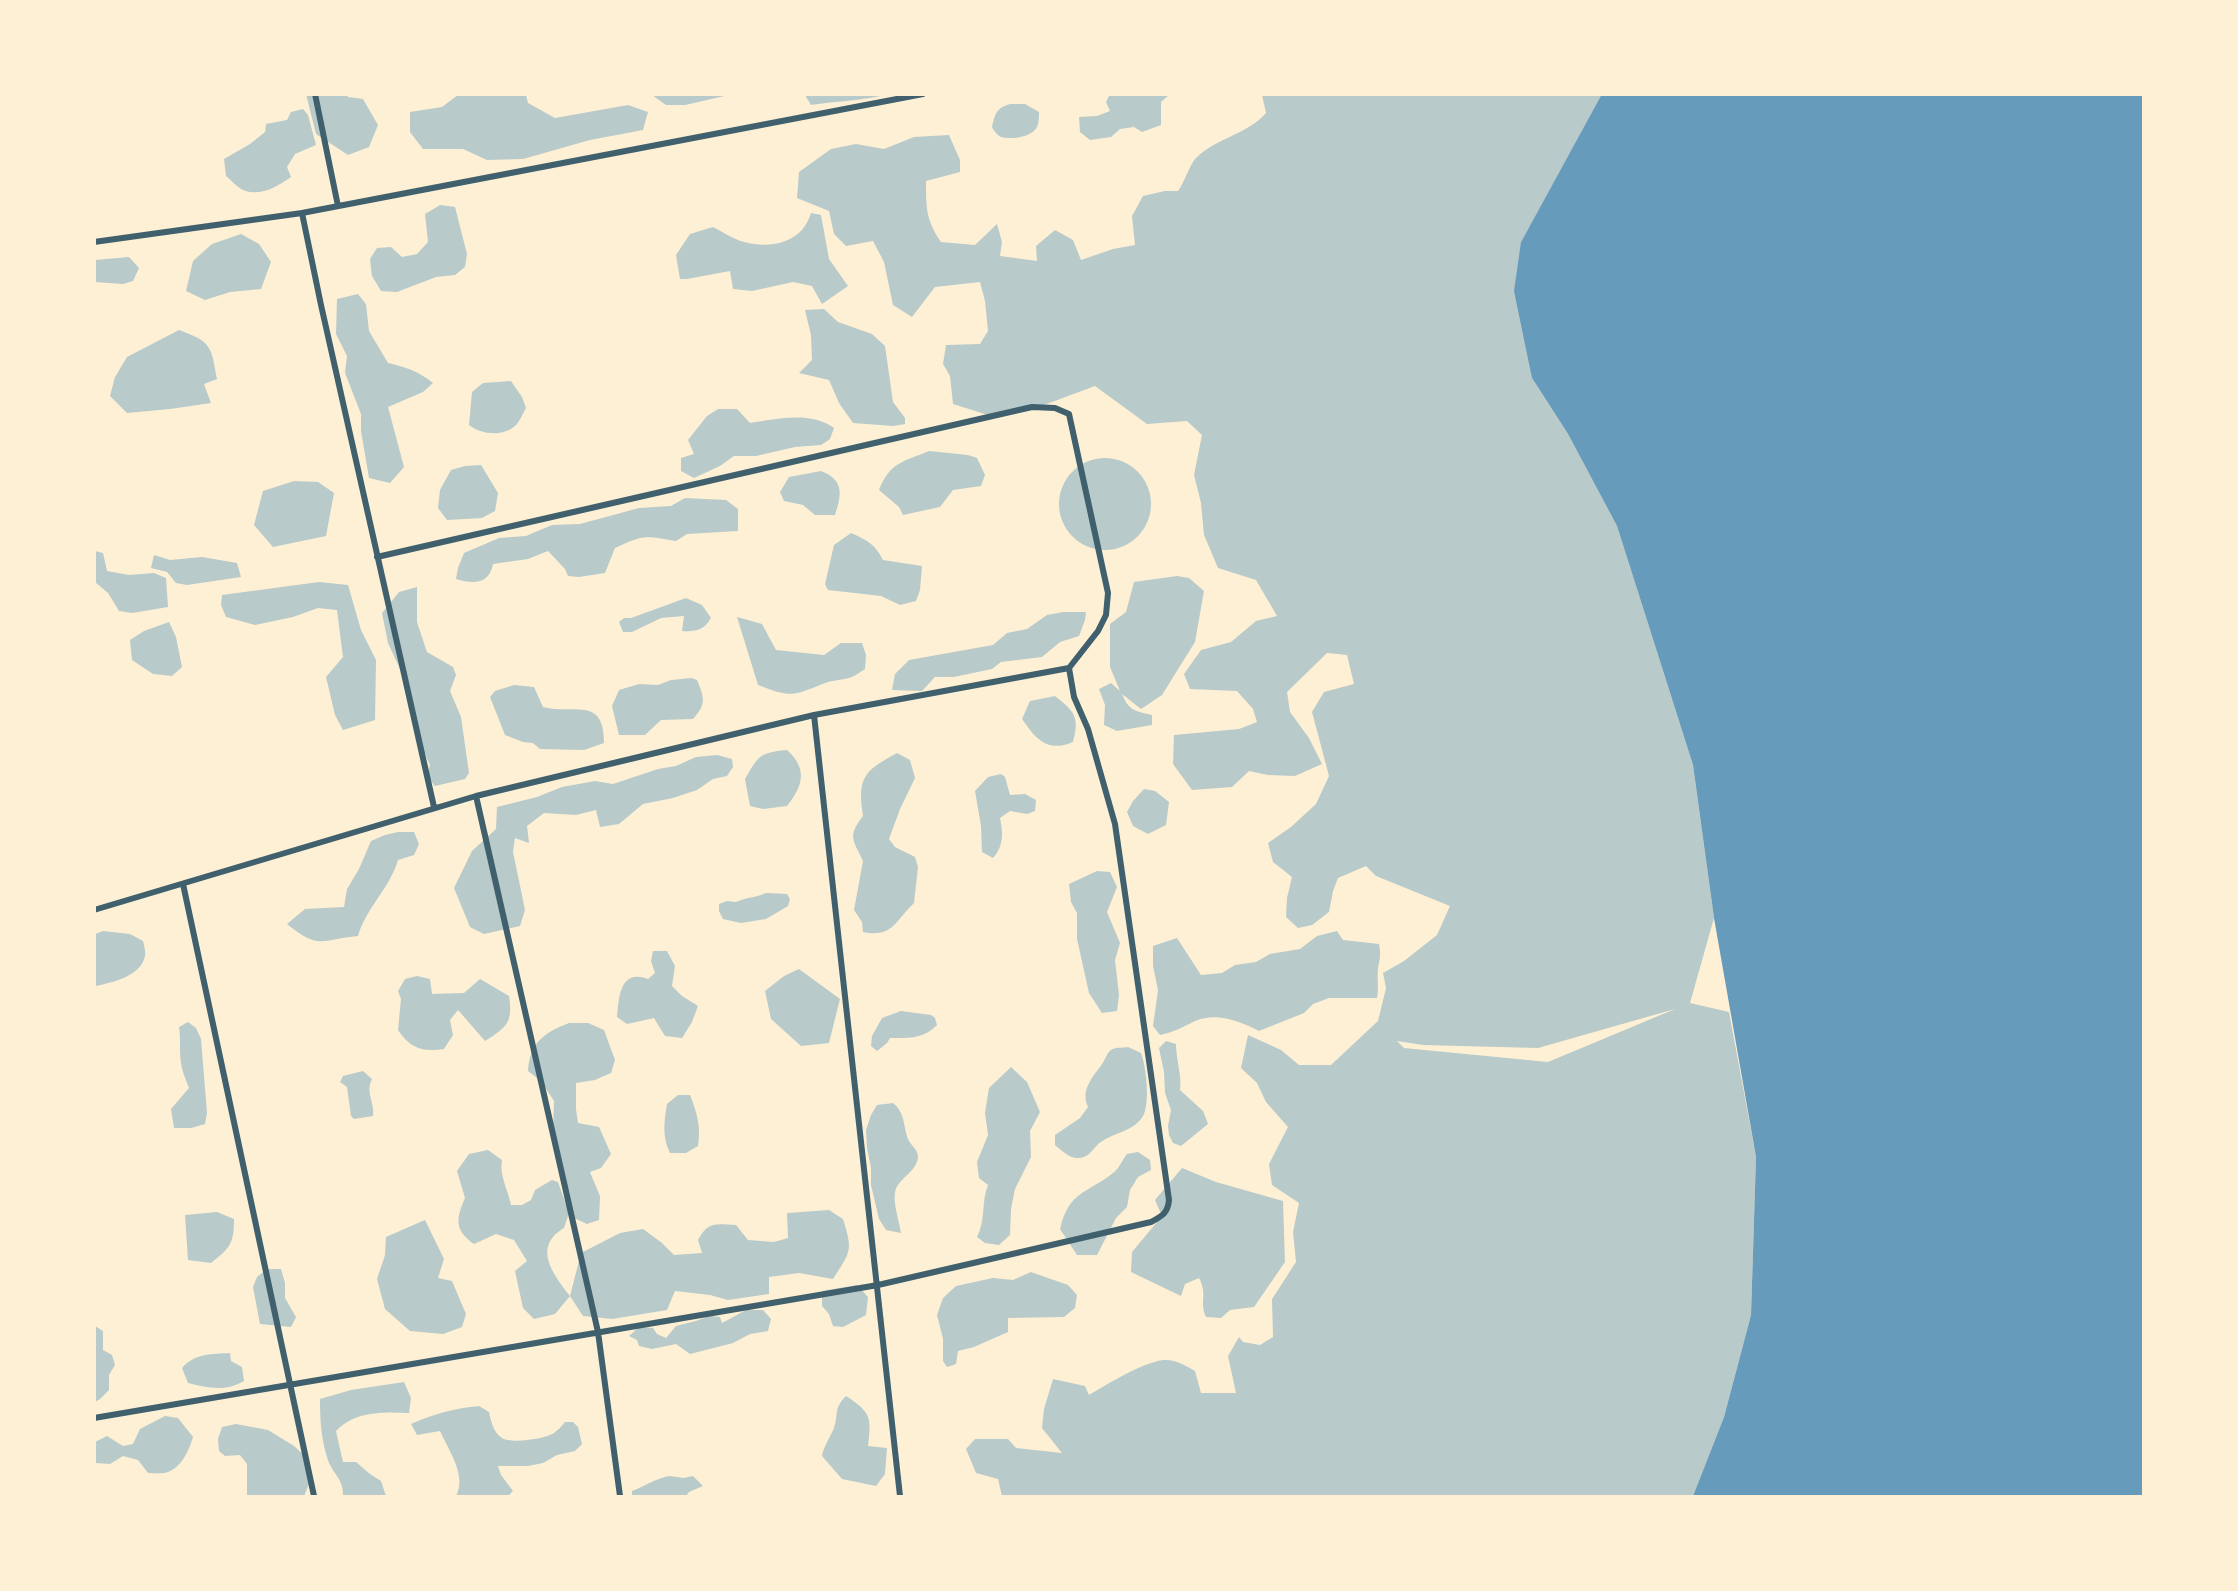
<!DOCTYPE html>
<style>
body{margin:0}
#map{position:relative;width:2238px;height:1591px;overflow:hidden;background:#fdf0d5;font-family:"Roboto Serif",serif}
canvas{display:block}
.frame{position:absolute;inset:0;border:96px solid #fdf0d5;pointer-events:none}
</style>
<div id="map">
<canvas width="2238" height="1591"></canvas>
<div class="frame"></div>
</div>
<script>
const g = document.querySelector('canvas').getContext('2d');
g.lineJoin = 'round';
function paint(path, color) {
  g.fillStyle = color;
  g.fill(path, 'evenodd');
}
function stroke(path, color, width, dash) {
  g.strokeStyle = color;
  g.lineWidth = width;
  g.lineCap = dash ? 'butt' : 'round';
  g.setLineDash(dash || []);
  g.stroke(path);
}
const green = new Path2D(`
 M306 94 347 95 348 97 363 99 378 125 369 147 348 155 316 134Z
 M1110 94 1169 95 1161 102V125L1142 132 1134 127 1120 129 1111 137 1090 140 1080 132 1079 117 1097 116 1110 111 1106 102Z
 M526 95 528 103 555 118 628 105 648 112 643 130 590 140 523 159 487 160 463 149H423L410 132V112L442 107 458 95Z
 M652 95H729L685 105H666Z
 M805 95H885C859 101 837 101 811 105Z
 M1262 95H1602L1521 242 1532 378 1568 434 1617 526 1693 765 1714 918 1690 1003 1729 1012 1756 1157 1751 1315 1724 1417 1693 1496H1002L998 1479 976 1473 966 1449 975 1439H1008L1016 1448 1062 1453 1042 1428 1044 1409 1053 1379 1085 1386 1089 1395C1108 1384 1141 1363 1163 1360 1175 1359 1185 1365 1195 1371L1201 1393H1236L1228 1356 1239 1337 1243 1342 1260 1345 1273 1337 1272 1299 1296 1262 1293 1232 1299 1203 1272 1185 1269 1164 1288 1127 1266 1102 1257 1083 1241 1068 1248 1035 1281 1050 1299 1065H1331L1378 1021 1386 988 1383 973 1404 961 1437 935 1450 906 1376 876 1366 866 1338 878 1333 891 1329 912 1312 925 1298 928 1286 917 1287 898 1292 877 1273 862 1268 843 1291 827 1316 804 1329 776 1312 712 1324 692 1354 684 1347 655 1327 653 1287 692 1290 712 1309 738 1322 764 1295 776 1268 775 1249 771 1232 787 1192 790 1173 764 1174 735 1239 729 1257 722 1253 709 1237 691 1190 689 1184 674 1201 650 1231 642 1256 621 1277 616 1256 580 1218 568 1204 535 1201 503 1194 475 1202 435 1187 421 1147 424 1095 386 1028 411 991 416 953 404 950 376 943 364 946 345 980 344 988 331 985 301 980 282 935 287 912 317 893 305 884 262 873 241 846 246 834 234 829 211 797 198 799 172 831 149 856 144 884 149 914 137 949 135 960 160V172L926 181C926 208 926 220 941 242L975 245 997 224 1002 242 1000 256 1037 261 1036 246 1055 230 1073 240 1081 260 1113 249 1135 245 1132 216 1143 196 1165 191H1178C1184 183 1190 164 1196 158 1216 138 1248 134 1266 113ZM1675 1009 1548 1062 1404 1048 1397 1041 1423 1045 1538 1048Z
 M1010 104H1025L1039 112C1039 117 1039 122 1037 127 1032 137 1012 140 1001 137 997 135 994 131 992 127 995 113 997 108 1010 104Z
 M303 109 308 115 316 145 295 154 287 167 291 177C277 187 258 198 241 189 236 186 231 180 226 176L224 159 250 144 265 132 266 124 287 120 291 112Z
 M440 205 455 207 467 254 465 267 455 275 436 277 397 292 381 291 372 276 370 259 377 248 391 247 402 257 417 254 428 242 425 214Z
 M811 213 821 215 829 259 848 286 822 304 812 286 793 282 752 291 733 289 730 271 687 279H680L676 255 690 234 713 227C723 232 733 239 744 242 772 249 802 243 811 213Z
 M241 234 259 244 271 262 261 289 230 292 205 300 186 291 193 261 212 244Z
 M129 257 139 268 133 281 123 284 95 282V260Z
 M358 294 366 304 369 331 388 363C406 367 418 371 433 383L423 392 388 407 404 467 390 483 369 478 361 431V414L345 373 347 356 336 334 337 299Z
 M824 309 838 322 872 334 885 346 893 402 905 418V424L893 426 853 423 839 403 829 380 799 373 812 360 811 335 805 310Z
 M179 330C212 342 211 346 217 379L204 384 211 403 170 409 127 413 110 396 115 377 127 357Z
 M511 381 522 397 526 408C523 413 520 421 516 425 503 437 482 435 469 425L472 392 483 383Z
 M718 409H737L750 423C776 419 811 411 834 428L830 439 821 445 795 447 756 456H734L720 466 694 478 681 471V458L694 454 688 440 707 416Z
 M929 451 968 455 977 458 985 475 981 486 953 490 940 507 903 515 899 507 879 490C890 462 903 462 929 451Z
 M1059 504a46 46 0 1 1 92 0a46 46 0 1 1-92 0Z
 M481 465 498 493 495 511 482 518 447 520 438 508 440 490 451 470 465 466Z
 M821 471C844 480 842 494 835 515H815L803 505 784 501 780 492 789 477Z
 M294 481 318 482 334 493 326 536 273 547 254 525 263 491Z
 M685 498 726 500 738 509V531L687 534 676 541C644 536 645 534 615 548L605 573 579 577 568 576 565 569 548 551 528 559 493 564C489 585 473 584 456 579L458 568 464 553 499 538 526 536 552 525 580 524 639 508 671 506Z
 M851 533C867 540 875 544 883 560L922 566 920 590 916 601 900 605 881 596 828 590 825 584 834 545Z
 M95 551 103 553 107 571 129 575 154 573 166 578 168 607 132 613 119 611 108 593 95 582Z
 M154 555 170 560 202 557 237 563 241 577 187 585 176 583 167 572 151 568Z
 M1177 576 1189 578 1204 591 1195 642 1162 695 1141 709 1122 694C1129 711 1135 711 1152 715V725L1117 731 1104 725 1105 705 1099 689 1111 683 1120 691 1110 667V624L1126 612 1134 582Z
 M319 582 348 585 361 630 376 660 375 720 343 730 335 715 326 677 343 657 337 610 318 608 293 617 255 625 226 617 221 605 222 595Z
 M417 587V622L427 652 453 667 456 675 450 691 461 717 469 773 465 779 435 786 427 776 430 765 419 741 406 682 388 643 382 613 399 592Z
 M686 598 702 605 711 618C704 630 696 632 682 631L684 616 661 618 632 632H623L619 622 624 618H631Z
 M1063 612H1086L1085 620 1079 636 1060 642 1042 657 1001 662 992 669 954 677H935L922 691 892 690 895 674 909 660 993 645 1007 633 1027 629 1047 615Z
 M737 617 762 624 776 650 824 655 841 643H862L866 655 865 669C860 672 854 677 849 678 841 680 833 680 825 683 792 696 792 698 758 685Z
 M169 622 176 637 182 667 172 676 153 674 132 660 130 640 144 631Z
 M692 678 697 680C704 697 707 704 693 719L661 720 645 735H619L612 706 619 690 639 684 658 685 671 680Z
 M514 685 534 687 543 707C574 715 604 695 604 743L584 750 540 749 533 743 523 742 505 735 490 697 495 691Z
 M1055 696C1074 711 1080 717 1073 742 1047 753 1036 739 1022 719L1030 701Z
 M787 750C808 769 803 786 787 806L763 809 750 806 745 779C759 755 759 753 787 750Z
 M897 753 910 760 915 778 900 809 889 839 895 847 915 857 918 867 914 903C895 921 893 938 863 932L862 922 854 910 863 861C853 839 847 837 863 816 857 777 864 771 897 753Z
 M717 755 732 759 733 767 727 776 713 779 697 790 673 798 643 804 619 824 600 827 596 810 576 815 544 813 527 826 529 843 515 838 513 852 525 910 520 926 484 934 470 927 454 888 472 851 496 829 497 807 537 797 562 787 595 781 613 784 658 769 676 766 696 757Z
 M1001 774 1005 777 1010 795 1025 794 1036 800 1035 811 1027 814 1010 811 1000 818C1003 833 1004 846 993 858L982 852 981 826 975 791 988 777Z
 M1144 789 1155 791 1169 802 1166 825 1148 834 1133 826 1127 812 1133 801Z
 M398 832H414L419 844 414 855 398 860C390 888 366 908 358 936 322 939 320 951 287 924L305 909 344 907 347 889 359 869 371 841 385 835Z
 M1097 871 1110 872 1117 887 1107 912 1120 943 1115 960 1119 995 1117 1011 1102 1013 1089 993 1077 939V913L1071 902 1069 884Z
 M766 893 787 894 790 899 788 906 766 919 741 923 723 919 719 911V904L727 901 736 902C746 897 756 898 766 893Z
 M103 931 130 934 143 941C144 945 146 952 145 956 141 976 112 983 95 986V934Z
 M1337 931 1343 940 1379 944C1381 954 1380 959 1378 968 1377 978 1379 988 1377 998H1329L1313 1004 1304 1013 1259 1031C1239 1021 1217 1012 1195 1021 1183 1027 1174 1032 1160 1035L1153 1026 1158 990 1153 966V946L1177 938 1201 975 1222 973 1235 965 1256 962 1270 954 1300 949 1317 936Z
 M653 951H667L675 966 672 986 682 996 698 1006 692 1022 682 1038 665 1036 654 1018 627 1024 617 1017C619 999 619 968 648 979L655 973 651 961Z
 M799 969 840 999 829 1043 801 1046 771 1019 765 991 784 976Z
 M417 976 430 979 432 994 464 993 480 979 509 996C513 1023 507 1027 485 1041L458 1010 450 1020 453 1035 444 1049C422 1052 411 1049 398 1030L401 999 398 991 405 979Z
 M901 1011 931 1015 935 1018 937 1025C924 1039 908 1038 890 1038L887 1043 877 1051 871 1046 872 1036 882 1018Z
 M188 1022 196 1028 201 1039 207 1113 205 1124 191 1128H174L171 1109 189 1088C186 1080 182 1071 181 1063 179 1050 181 1040 179 1027Z
 M569 1023H588L604 1030 615 1060 611 1073 595 1080 576 1083V1109L578 1123 599 1127 611 1154 601 1168 590 1172 600 1196 599 1220 587 1224 572 1217 553 1131 554 1101 541 1081 528 1071C530 1043 543 1033 569 1023Z
 M1166 1041 1176 1044C1176 1060 1182 1075 1180 1090L1203 1111 1208 1124 1181 1146 1173 1143 1169 1135 1168 1126 1171 1110 1165 1093 1164 1072 1159 1048Z
 M1128 1047 1141 1053C1146 1066 1150 1100 1144 1114 1136 1131 1115 1132 1101 1142 1094 1146 1090 1158 1079 1158 1070 1159 1061 1150 1055 1145V1135L1080 1118 1088 1107C1080 1090 1093 1077 1102 1064 1106 1059 1107 1051 1113 1049 1117 1047 1124 1048 1128 1047Z
 M1011 1067 1027 1082 1040 1112 1030 1131 1031 1157 1015 1189 1011 1209 1010 1235 999 1245 985 1243 977 1237C986 1220 981 1202 988 1185L979 1178 977 1162 988 1135 985 1113 989 1088Z
 M363 1071 372 1079C365 1092 375 1103 373 1116L354 1119 351 1116 347 1087 340 1082 343 1076Z
 M678 1095H690C697 1113 701 1126 698 1146L686 1153H670C662 1137 664 1122 667 1104Z
 M893 1103C906 1113 903 1129 909 1141 912 1146 918 1150 918 1157 917 1172 898 1178 895 1192 893 1203 899 1221 901 1233L886 1230 879 1219 871 1185V1168L867 1148 866 1130 871 1115 877 1105Z
 M488 1150 502 1160C499 1176 508 1189 511 1205H522L531 1200 535 1190 552 1180 558 1182 569 1213 564 1228C532 1247 553 1274 570 1296L581 1253 620 1233 643 1229 662 1243 674 1255 702 1253 698 1240C708 1221 716 1224 736 1225L748 1240 774 1242 788 1238 787 1213 829 1210 843 1219C853 1251 851 1251 833 1279L799 1273 769 1277V1294L728 1300 710 1295 675 1291 667 1310 612 1319 583 1316 570 1296 555 1314 534 1319 523 1308 515 1271 527 1261 514 1240 496 1234 474 1244C454 1230 456 1219 465 1198L457 1171 469 1154Z
 M1138 1152 1150 1160 1151 1170 1138 1177 1130 1190 1127 1207 1116 1218 1097 1255H1077L1060 1229C1069 1191 1086 1194 1113 1173 1119 1169 1122 1160 1127 1154Z
 M1182 1168 1216 1182 1283 1201 1285 1262 1254 1307 1230 1310 1221 1318 1206 1317C1199 1302 1208 1295 1199 1278L1185 1284 1181 1296 1131 1272 1132 1252 1162 1216 1155 1200Z
 M217 1212 234 1219C234 1244 230 1248 211 1263L188 1260 185 1215Z
 M425 1220 444 1259 438 1278 452 1281 466 1314 462 1327 443 1334 410 1331 385 1309 377 1279 385 1255 386 1237Z
 M267 1269H281L285 1283V1298L296 1317 291 1327 260 1324 253 1287 257 1277Z
 M1031 1272 1068 1285 1077 1295 1075 1308 1064 1317 1008 1318V1332L974 1347 958 1351 956 1364 947 1367 943 1361V1339L937 1315 943 1298 956 1286 993 1278 1013 1280Z
 M857 1285 868 1297 866 1315 843 1327 833 1326 829 1314 822 1306V1291Z
 M746 1310H763L771 1319 768 1331 750 1334 733 1343 690 1354 676 1344 652 1349 639 1346 637 1340 629 1336 639 1327 653 1328 657 1334 666 1338 676 1326 696 1321 709 1316 720 1317 722 1323Z
 M95 1326 103 1331V1350L112 1355 115 1365 109 1375V1390L100 1399 95 1402Z
 M230 1353 231 1361 242 1367 244 1381C225 1392 208 1388 188 1383L182 1368C195 1353 212 1354 230 1353Z
 M404 1382 411 1398 409 1413C383 1412 355 1411 336 1431L343 1462H356L370 1474 381 1481 386 1496H343C344 1478 331 1473 327 1457 321 1438 320 1419 320 1399L351 1390Z
 M846 1396C870 1412 872 1416 868 1446L887 1448 885 1474 876 1486 842 1479 822 1456C824 1445 830 1438 834 1428 839 1413 833 1409 846 1396Z
 M479 1406 489 1412C491 1421 493 1432 502 1438 511 1444 545 1439 554 1433 558 1430 562 1426 565 1422H573L578 1427 582 1444 575 1451 557 1455 543 1463 528 1466H498L501 1475 513 1491 508 1496H456C467 1476 449 1451 440 1431L417 1435 411 1424C433 1414 456 1408 479 1406Z
 M165 1416 178 1418 193 1437C189 1450 182 1467 168 1472 163 1474 154 1473 148 1473L138 1460 123 1456 110 1464 95 1463V1442L107 1436 123 1446 133 1444 140 1429Z
 M236 1424 268 1430 294 1446 305 1456 312 1477 304 1496H247V1464L240 1455 225 1456 219 1451 218 1439 222 1427Z
 M669 1476 684 1478 693 1476 703 1486 689 1492 686 1496H632V1491C646 1486 654 1479 669 1476Z`);
const water = new Path2D(`
 M1602 94 2143 95V1496H1693L1724 1417 1751 1315 1756 1157 1714 918 1693 765 1617 526 1568 434 1532 378 1514 291 1521 242Z`);
const minor = new Path2D(`
 M315 94 338 206
 M302 213 321 305 434 807
 M94 242 302 213 923 94
 M814 715 900 1496
 M476 796 598 1332 620 1496
 M183 884 314 1496
 M94 910 476 796 814 715 1069 668 1098 631 1106 615 1108 593 1069 414 1055 408 1032 407 377 557
 M94 1418 878 1285 1151 1222C1162 1216 1168 1213 1169 1200L1115 824 1088 729 1074 697 1069 668`);
paint(green, '#b9caca');
paint(water, '#669bbc');
stroke(minor, '#3f606c', 6);
</script>
